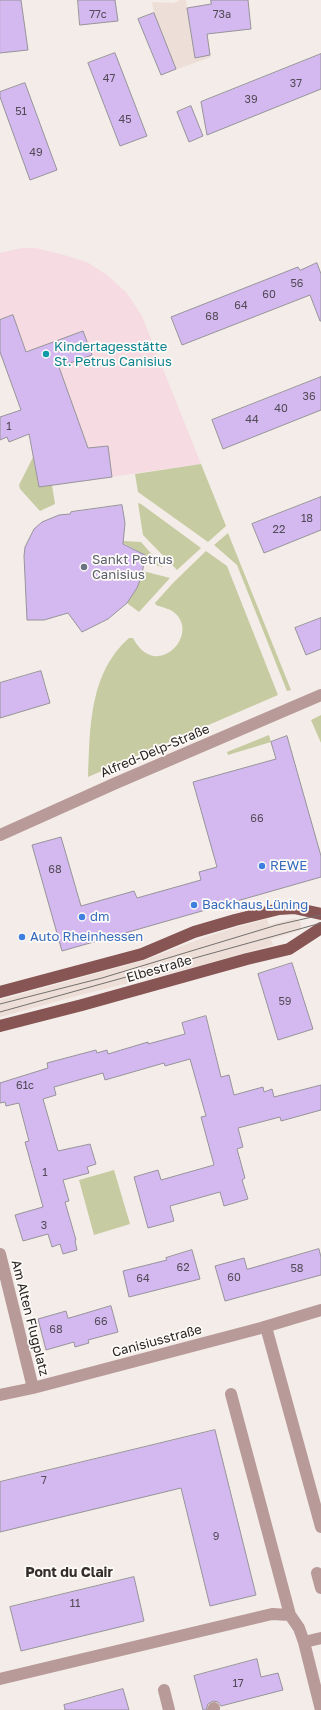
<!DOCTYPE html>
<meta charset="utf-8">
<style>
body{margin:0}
canvas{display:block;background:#f3ece8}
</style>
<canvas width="321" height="1710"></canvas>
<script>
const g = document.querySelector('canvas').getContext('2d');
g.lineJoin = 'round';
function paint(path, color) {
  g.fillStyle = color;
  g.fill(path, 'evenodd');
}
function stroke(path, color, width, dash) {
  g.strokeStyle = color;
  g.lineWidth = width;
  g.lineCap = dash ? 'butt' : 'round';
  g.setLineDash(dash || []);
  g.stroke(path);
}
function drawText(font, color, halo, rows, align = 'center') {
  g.font = font + ' "Golos Text",sans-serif';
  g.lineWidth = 3.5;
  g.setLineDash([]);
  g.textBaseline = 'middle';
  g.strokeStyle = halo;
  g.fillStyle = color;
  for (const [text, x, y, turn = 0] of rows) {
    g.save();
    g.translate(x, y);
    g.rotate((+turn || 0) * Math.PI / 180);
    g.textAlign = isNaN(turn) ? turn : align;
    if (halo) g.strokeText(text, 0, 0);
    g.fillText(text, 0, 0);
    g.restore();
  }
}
const built = new Path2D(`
 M180 0H186L187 8 203 5 211 57 161 75 138 19 154 13 152 2 174 3Z
 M295 918 301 922V930L271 939 273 945 198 966 80 995 0 1017V1000L145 960 203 938 237 927 267 919 269 925Z`);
const education = new Path2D(`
 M22 248H36L61 254 87 262 107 275 127 293 142 316 201 464 39 487 33 457 44 455 20 389 14 391 2 357H0V253Z`);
const green = new Path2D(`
 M33 457 39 487 52 485 55 504 40 511 20 489 19 485Z
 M201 464 226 526 208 542 138 492 135 474Z
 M138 503 141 504 201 548 177 570 143 535Z
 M228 533 291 690 287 691 237 565 214 545Z
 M123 541 141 542 163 567 144 562 145 555 123 543Z
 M206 551 227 566 278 695 88 777C90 728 89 673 129 638H133C155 681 199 637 176 614 170 608 163 608 156 605L155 603 173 583Z
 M143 571 170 578 139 612 127 603 137 588Z
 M321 715V743L311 720Z
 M269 735 271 742 228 755 227 752Z
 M114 1170 130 1224 94 1235 79 1180Z`);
const building = new Path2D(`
 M0 0H21L28 50 0 53Z
 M78 0H115L118 21 80 25Z
 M211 0H248L251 29 207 34 210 55 195 58 187 8 211 4Z
 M154 13 176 69 161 75 138 19Z
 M115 53 147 136 120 146 88 63Z
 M321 54V89L207 135 201 102Z
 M25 83 57 170 30 180 0 97V92Z
 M191 106 203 136 189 142 177 112Z
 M317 263 321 274V321H320L310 295 182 345 171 317 298 267 300 270Z
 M13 315 26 352 83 331 92 355 59 367 88 448 108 446 112 477 39 487 29 434 9 442 7 437 0 440V417L21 410 0 352V320Z
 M321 377V410L223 449 212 420Z
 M321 497V530L264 553 252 524Z
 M122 505 125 523 123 544 145 555 142 575 137 588 127 603 108 619 82 632 68 613 44 620H27L24 556 25 547 34 529 42 522 59 515 70 514 71 512Z
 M321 618V649L306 655 295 628Z
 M41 671 50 703 0 718V683Z
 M287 736 321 856V877L62 951 32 845 61 837 81 906 134 891 137 898 201 880 199 872 217 867 193 782 276 759 271 742Z
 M292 963 313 1029 278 1040 258 974Z
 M206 1016 221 1077 229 1075 234 1095 263 1087 264 1092 272 1089 274 1097 321 1085V1110L281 1121 280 1117 238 1128 243 1147 237 1149 245 1178 242 1180 248 1199 224 1206 220 1192 170 1206 174 1221 148 1228 134 1177 158 1170 161 1180 214 1165 201 1117 206 1116 190 1059 165 1066 164 1063 105 1080 103 1073 54 1087 56 1095 43 1099 58 1151 90 1144 96 1164 87 1167 89 1173 63 1180 69 1201 65 1202 76 1240 75 1241 77 1250 63 1254 60 1244 52 1247 48 1234 23 1241 15 1215 43 1207 25 1142 29 1141 19 1103 6 1106 5 1102 0 1103V1083L48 1068 47 1063 96 1050 97 1053 107 1050 108 1054 148 1042V1044L185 1034 182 1023Z
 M319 1249 321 1257V1275L225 1301 215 1266 244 1258 247 1269Z
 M192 1250 200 1279 129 1297 123 1271 167 1260 166 1258Z
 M111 1306 118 1332 88 1340 89 1343 75 1347 74 1342 46 1350 38 1319 66 1311 68 1318Z
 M215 1430 256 1595 210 1606 181 1488 0 1532V1482Z
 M134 1577 144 1621 21 1651 10 1607Z
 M257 1659 261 1677 278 1673 283 1690 221 1706 218 1702 213 1701 208 1704 206 1710H203L194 1676Z
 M123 1689 129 1710H65L64 1705Z`);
const minor = new Path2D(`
 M0 835 116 783 321 695
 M0 1254 33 1388
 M266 1327 321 1527
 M231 1394 290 1615
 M0 1395 33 1388 261 1328 321 1310
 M317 1573 321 1588
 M0 1679 272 1614 290 1615 299 1628 304 1642
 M164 1690 169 1710
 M213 1710 214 1708
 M321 1710 304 1642 321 1638`);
const major = new Path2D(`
 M0 992 142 954 194 932 235 920 279 909 294 908 321 914
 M0 1026 82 1005 247 959 289 949 321 928`);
const tram = new Path2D(`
 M0 1004 102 978 277 925 321 915
 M0 1012 321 923`);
const markers = [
 [46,354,4,"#0f9aa8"],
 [84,567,4,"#6b7280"],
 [262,866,4,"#3f7fe0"],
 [194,905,4,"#3f7fe0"],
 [82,917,4,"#3f7fe0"],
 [22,937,4,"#3f7fe0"]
];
const numberNames = [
 ["77c",98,15],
 ["73a",222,15],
 ["47",109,79],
 ["37",296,84],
 ["39",251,100],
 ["51",21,112],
 ["45",125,120],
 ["49",36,153],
 ["56",297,284],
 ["60",269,295],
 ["64",241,306],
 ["68",212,317],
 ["36",309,397],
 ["40",281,409],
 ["44",252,420],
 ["1",9,427],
 ["18",307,519],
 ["22",279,530],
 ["66",257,819],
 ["68",55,870],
 ["59",285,1002],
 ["61c",25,1086],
 ["1",45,1173],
 ["3",44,1226],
 ["62",183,1268],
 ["58",297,1269],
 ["60",234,1278],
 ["64",143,1279],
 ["66",101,1322],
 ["68",56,1330],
 ["7",44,1481],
 ["9",216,1537],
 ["11",75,1604],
 ["17",238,1684]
];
const cultureNames = [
 ["Kindertagesstätte",54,347],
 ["St. Petrus Canisius",54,362]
];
const worshipNames = [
 ["Sankt Petrus",92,560],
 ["Canisius",92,575]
];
const streetNames = [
 ["Alfred-Delp-Straße",155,751,-23],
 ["Elbestraße",159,969,-16],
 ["Am Alten Flugplatz",30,1318,76],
 ["Canisiusstraße",157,1341,-15]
];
const shopNames = [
 ["REWE",270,866],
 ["Backhaus Lüning",202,905],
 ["dm",90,917],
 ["Auto Rheinhessen",30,937]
];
const neighbourhoodNames = [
 ["Pont du Clair",69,1573]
];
paint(built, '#edded7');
paint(education, '#f6dce2');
paint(green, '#c7cba1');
paint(building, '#d3b9ef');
stroke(building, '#97949a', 1);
stroke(minor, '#b89a99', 12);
stroke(major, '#875554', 12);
stroke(tram, '#73706d', 1);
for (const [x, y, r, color] of markers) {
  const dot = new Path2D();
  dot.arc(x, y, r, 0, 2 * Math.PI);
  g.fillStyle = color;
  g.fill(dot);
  stroke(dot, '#fefaf8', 1.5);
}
drawText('11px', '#524a56', null, numberNames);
drawText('13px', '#0d838f', '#fefaf8', cultureNames, 'left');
drawText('13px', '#5b616d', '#fefaf8', worshipNames, 'left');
drawText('13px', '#272523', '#fefaf8', streetNames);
drawText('13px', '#366cbe', '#fefaf8', shopNames, 'left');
drawText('bold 14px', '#332e2b', '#fefaf8', neighbourhoodNames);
</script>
